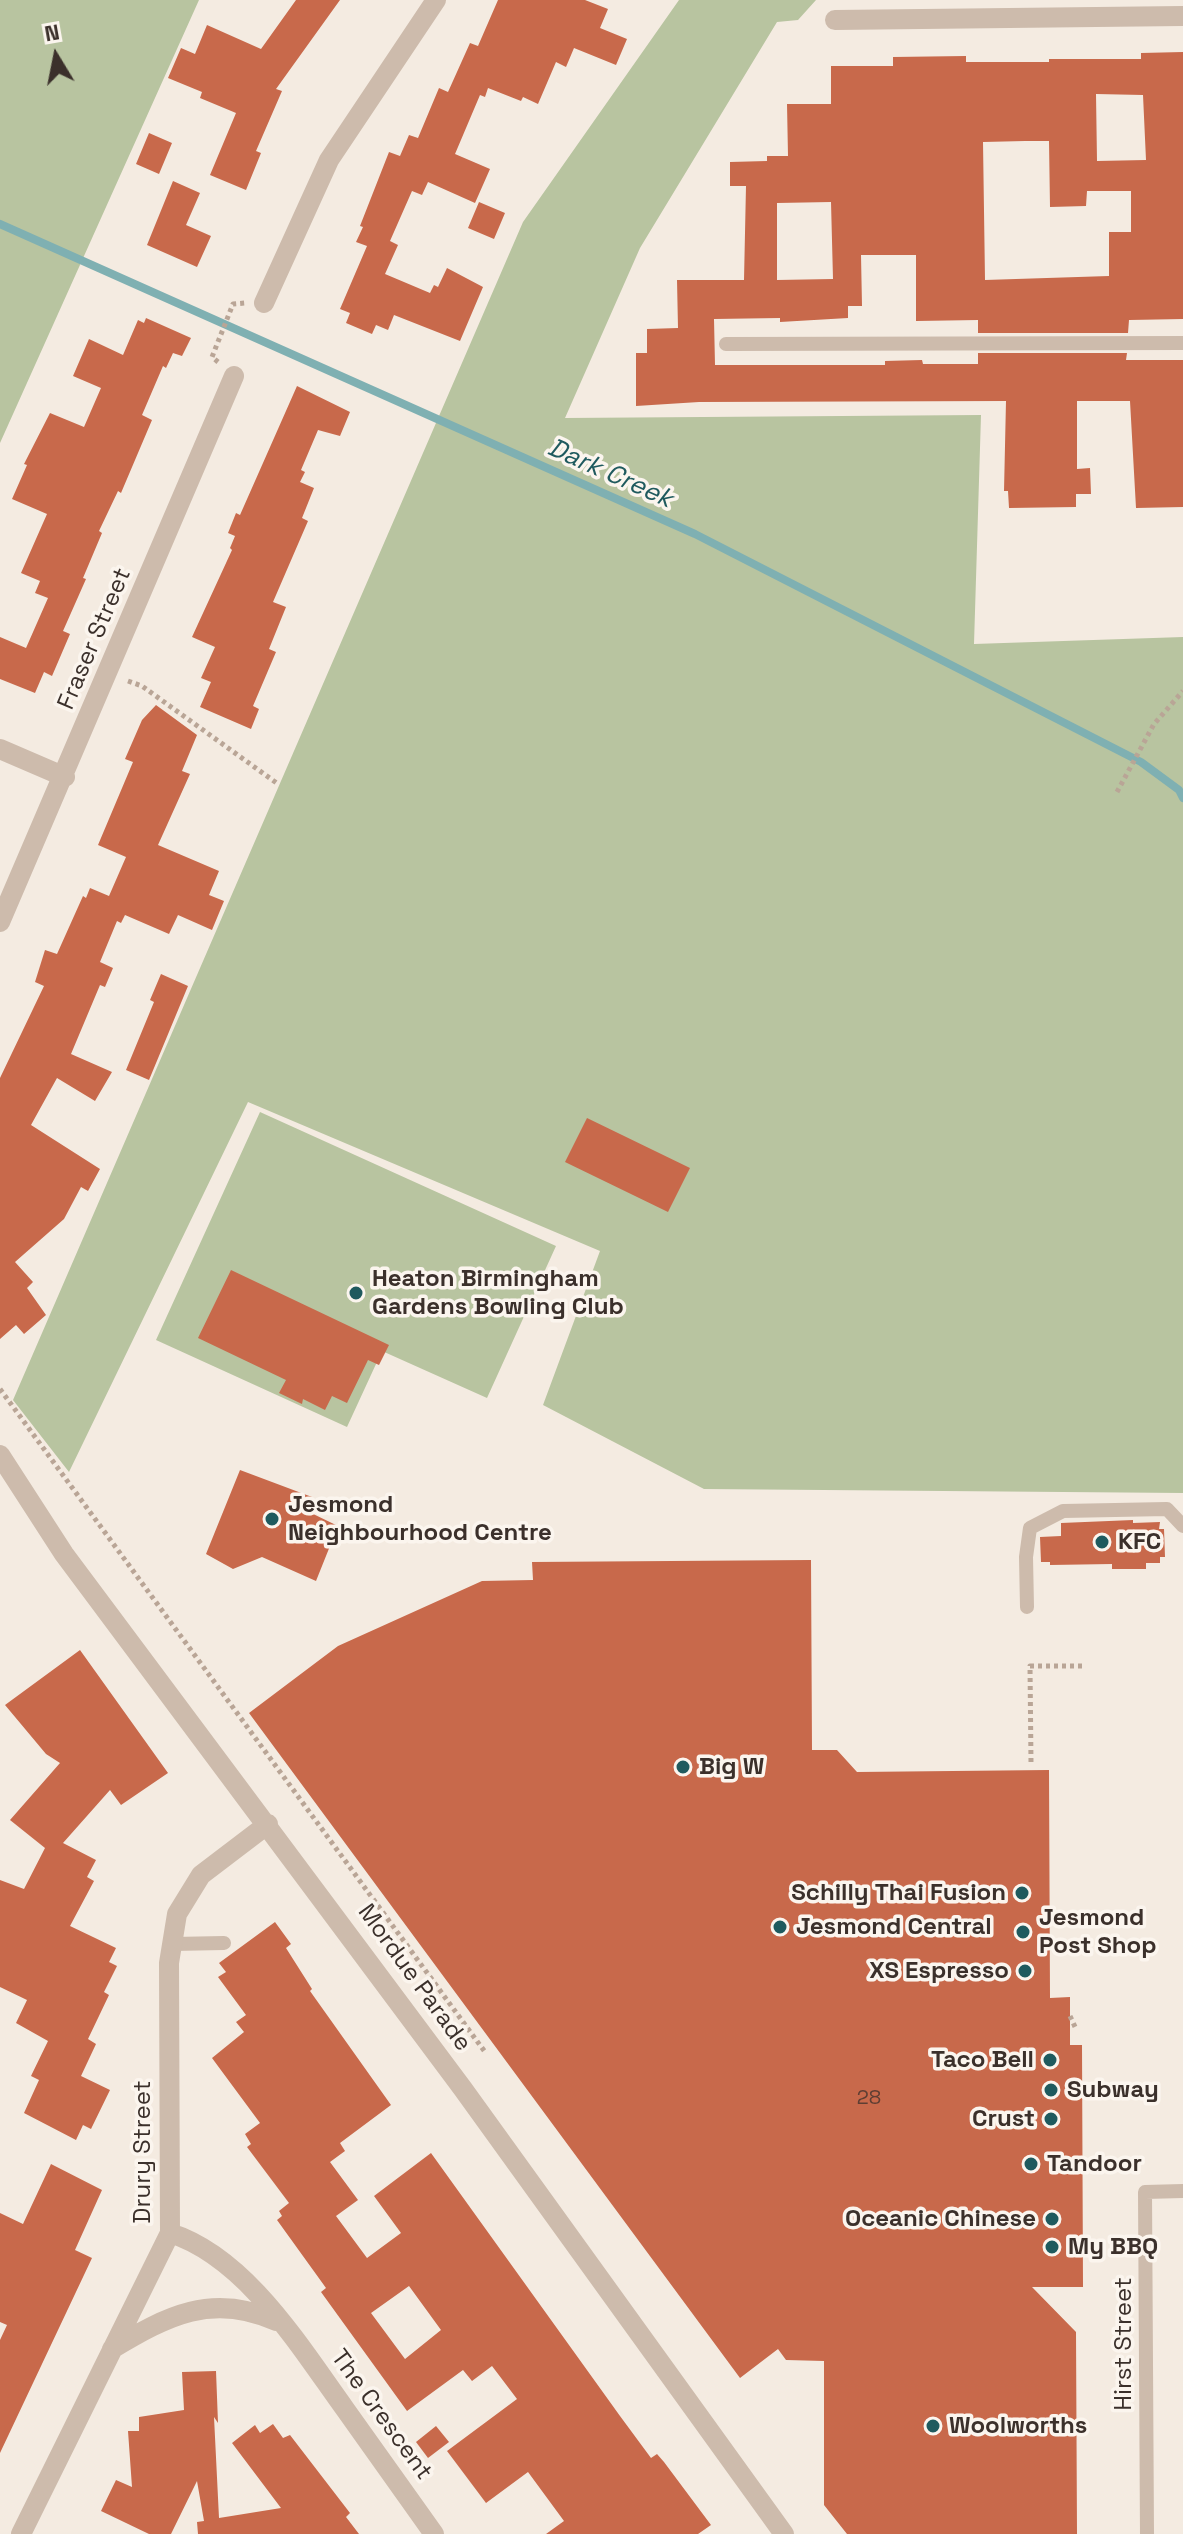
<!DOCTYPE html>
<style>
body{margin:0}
#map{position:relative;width:1183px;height:2534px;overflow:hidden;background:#f4ebe1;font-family:"Space Grotesk",sans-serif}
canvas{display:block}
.north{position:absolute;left:16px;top:16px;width:80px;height:80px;-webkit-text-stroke:6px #fbf5ee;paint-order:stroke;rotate:350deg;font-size:22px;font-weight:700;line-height:32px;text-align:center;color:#3b302b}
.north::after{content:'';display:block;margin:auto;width:28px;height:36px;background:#3b302b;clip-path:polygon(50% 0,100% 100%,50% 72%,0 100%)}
</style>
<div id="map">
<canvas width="1183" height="2534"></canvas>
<div class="north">N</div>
</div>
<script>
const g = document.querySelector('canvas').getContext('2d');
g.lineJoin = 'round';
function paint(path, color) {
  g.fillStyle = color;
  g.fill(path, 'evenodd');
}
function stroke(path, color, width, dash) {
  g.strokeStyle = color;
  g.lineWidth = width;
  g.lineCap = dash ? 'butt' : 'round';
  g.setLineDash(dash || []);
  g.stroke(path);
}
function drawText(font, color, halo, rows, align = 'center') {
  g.font = font + ' "Space Grotesk",sans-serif';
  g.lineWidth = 7;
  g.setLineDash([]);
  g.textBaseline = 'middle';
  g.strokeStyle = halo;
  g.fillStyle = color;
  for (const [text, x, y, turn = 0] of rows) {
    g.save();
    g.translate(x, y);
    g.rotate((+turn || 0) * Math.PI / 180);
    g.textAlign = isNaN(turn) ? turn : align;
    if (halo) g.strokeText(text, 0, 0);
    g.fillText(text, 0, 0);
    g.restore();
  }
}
const green = new Path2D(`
 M0 0H199L0 443Z
 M679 0H816L798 20 777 22 640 248 565 418 981 415 974 644 1183 637V1493L704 1489 543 1405 600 1251 248 1102 69 1472 13 1400 523 222Z
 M260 1112 556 1246 487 1398 382 1351 347 1427 156 1340Z`);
const stream = new Path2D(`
 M0 224 695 534 1141 762 1179 790 1183 798`);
const building = new Path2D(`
 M296 0H340L276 89 282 91 256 151 261 153 246 190 210 175 236 113 200 98 202 92 168 78 181 48 195 54 207 25 261 49Z
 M498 0H585L608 9 600 28 627 39 616 65 574 48 566 67 556 62 538 104 523 97 521 101 488 88 485 97 480 95 455 154 490 169 475 203 428 182 422 195 412 191 390 241 398 245 385 274 430 293 434 285 438 287 447 268 483 287 460 341 394 315 388 330 376 325 372 334 346 323 350 313 340 309 367 246 356 242 363 227 360 226 389 152 400 156 409 135 418 138 439 88 448 92 470 43 478 46Z
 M1183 52V319L1129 320 1128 333H978V320L916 321V255H861L862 306H848V318L780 322V318L714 319 715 365H885V361L922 360 923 364H978V353H1127L1126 360H1183V507L1136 508 1130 401H1077V469L1090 468 1091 494H1076V507L1009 508 1008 491H1004L1006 401 699 402 636 406V353H647V329L678 328 677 280H744L746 186H730V162L767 161V156H788L787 104H831V66H893V57L966 56V62H1049V59H1141V53ZM1096 94 1143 95 1146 160 1097 161ZM1025 141H1049L1050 207 1086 206 1087 191H1131V232H1109V276L985 280 983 142ZM831 202 833 279 777 280V203Z
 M149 133 172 143 159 174 136 164Z
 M173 181 200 193 186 225 211 236 197 267 147 245Z
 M479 202 505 213 494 239 468 228Z
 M146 318 191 338 182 356 173 353 166 368 163 366 142 415 152 420 121 493 118 491 99 531 102 533 83 578 86 579 63 631 70 634 52 676 44 672 35 693 0 679V637L26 648 48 598 35 593 40 581 21 573 47 514 12 499 27 465 24 464 50 413 84 427 101 388 73 376 89 339 123 355 138 320 144 323Z
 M297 386 350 412 340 436 318 430 301 470 305 472 300 482 314 488 302 518 308 521 273 602 286 607 269 649 276 652 253 706 259 709 251 729 200 707 211 682 201 678 215 647 192 637 232 550 230 548 235 536 228 533 236 513 240 515Z
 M156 705 197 735 182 771 190 774 158 845 219 871 209 895 224 901 212 930 178 915 169 934 125 915 121 923 117 921 100 962 113 968 105 987 100 985 71 1054 112 1072 95 1101 57 1078 31 1125 100 1169 88 1191 81 1187 64 1219 15 1262 33 1282 27 1288 46 1315 24 1334 16 1325 0 1339V1078L44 986 35 982 45 950 57 954 83 896 86 898 90 888 109 896 126 857 98 845 133 762 125 759 142 720Z
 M161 974 188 986 149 1080 126 1070 154 1002 150 1000Z
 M587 1118 690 1168 668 1212 565 1162Z
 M231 1270 389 1345 379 1365 368 1360 347 1403 332 1396 325 1410 303 1399 302 1404 279 1393 286 1380 198 1338Z
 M240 1470 312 1497 307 1511 338 1526 316 1581 262 1557 233 1569 206 1554Z
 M1133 1520V1523L1160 1522 1159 1529H1164L1165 1557H1160V1563H1146V1569H1112V1564L1050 1565V1562H1041L1040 1537 1061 1536V1523Z
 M811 1560 812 1750H837L857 1772 1049 1770 1050 1998 1070 1997V2045H1082L1083 2287H1032L1076 2332 1077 2534H847L824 2505V2361L786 2360 778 2349 740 2378 249 1713 338 1646 482 1581 533 1580 532 1562Z
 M80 1650 168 1773 121 1805 110 1790 63 1843 96 1860 87 1877 94 1881 70 1926 116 1948 109 1962 117 1966 104 1992 109 1995 88 2039 96 2044 81 2076 110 2090 91 2129 83 2125 76 2140 24 2113 39 2080 31 2076 48 2041 16 2023 27 2000 0 1987V1880L24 1889 45 1848 10 1820 60 1763 46 1754 5 1705Z
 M275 1922 291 1944 286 1948 312 1989 310 1991 391 2105 340 2143 345 2151 330 2162 358 2200 336 2216 367 2258 401 2233 374 2196 431 2153 620 2416 651 2458 657 2454 664 2462 711 2525 698 2534H546L564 2521 528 2472 486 2503 447 2451 517 2399 492 2366 472 2381 463 2370 407 2411 321 2292 326 2288 277 2220 282 2216 279 2211 289 2203 247 2147 251 2144 245 2134 260 2123 212 2058 244 2032 236 2022 246 2015 218 1977 226 1972 219 1963ZM409 2286 441 2330 405 2359 371 2313Z
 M51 2164 102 2190 75 2250 92 2258 0 2453V2340L7 2325 0 2322V2213L23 2224Z
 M216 2371 218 2423 214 2417 219 2518 281 2508 232 2443 255 2425 260 2433 273 2424 283 2438 290 2435 350 2513 346 2517 359 2534H198L197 2522 204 2521 197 2481 171 2534H149L101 2511 116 2480 132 2487 128 2431H139V2417L184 2410 182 2372Z
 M436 2426 449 2442 428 2458 416 2442Z`);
const path = new Path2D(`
 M218 362 212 357 233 304 245 303
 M128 681 142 686 278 784
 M1117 792 1154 724 1183 691
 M0 1389 485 2052
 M1031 1762 1030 1666H1086
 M1070 2016 1076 2029`);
const service = new Path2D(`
 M726 344 1183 343
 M1027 1607 1026 1557 1030 1528 1063 1511 1167 1509 1183 1526
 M173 1944 224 1943
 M1147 2534 1145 2192 1183 2191`);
const minor = new Path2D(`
 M835 20 1183 16
 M264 303 329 160 436 0
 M0 749 65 777
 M0 922 234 376
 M0 1455 64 1554 463 2089 784 2534
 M170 2233C246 2257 300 2347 345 2409 375 2451 404 2492 434 2534
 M112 2349C167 2316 212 2292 276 2321
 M21 2534 170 2233 169 1963 177 1914 201 1875 268 1824`);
const markers = [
 [356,1293,8,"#1f5a5e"],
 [272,1519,8,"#1f5a5e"],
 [1102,1542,8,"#1f5a5e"],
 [683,1767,8,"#1f5a5e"],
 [1022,1893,8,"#1f5a5e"],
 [780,1927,8,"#1f5a5e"],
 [1023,1932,8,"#1f5a5e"],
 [1025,1971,8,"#1f5a5e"],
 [1050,2060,8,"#1f5a5e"],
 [1051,2090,8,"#1f5a5e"],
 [1051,2119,8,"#1f5a5e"],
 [1031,2164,8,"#1f5a5e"],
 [1052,2219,8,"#1f5a5e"],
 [1052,2247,8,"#1f5a5e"],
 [933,2426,8,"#1f5a5e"]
];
const numberNames = [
 ["28",869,2099]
];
const streetNames = [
 ["Fraser Street",95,639,-67],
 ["Mordue Parade",414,1978,54],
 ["Drury Street",143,2152,-90],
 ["Hirst Street",1124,2344,-90],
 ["The Crescent",381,2415,54]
];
const poiNames = [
 ["Heaton Birmingham",372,1279],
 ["Gardens Bowling Club",372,1307],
 ["Jesmond",288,1505],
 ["Neighbourhood Centre",288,1533],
 ["KFC",1118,1542],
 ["Big W",699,1767],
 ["Schilly Thai Fusion",1006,1893,"right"],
 ["Jesmond",1039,1918],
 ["Post Shop",1039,1946],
 ["Jesmond Central",796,1927],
 ["XS Espresso",1009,1971,"right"],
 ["Taco Bell",1034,2060,"right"],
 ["Subway",1067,2090],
 ["Crust",1035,2119,"right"],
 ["Tandoor",1047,2164],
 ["Oceanic Chinese",1036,2219,"right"],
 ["My BBQ",1068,2247],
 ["Woolworths",949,2426]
];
const waterNames = [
 ["Dark Creek",610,474,24]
];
paint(green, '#b8c4a0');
stroke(stream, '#7fb0b2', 8);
paint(building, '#c8694b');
stroke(path, '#b9a596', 5, [4, 4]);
stroke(service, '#cdbbac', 14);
stroke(minor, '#cdbbac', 20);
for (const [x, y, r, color] of markers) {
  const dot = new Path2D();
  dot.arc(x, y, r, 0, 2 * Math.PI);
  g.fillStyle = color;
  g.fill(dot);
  stroke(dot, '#fbf5ee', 3);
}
drawText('20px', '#5e3e33', null, numberNames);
drawText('24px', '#3b302b', '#fbf5ee', streetNames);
drawText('bold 24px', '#3b302b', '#fbf5ee', poiNames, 'left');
drawText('italic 26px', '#1f5a5e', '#fbf5ee', waterNames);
</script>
